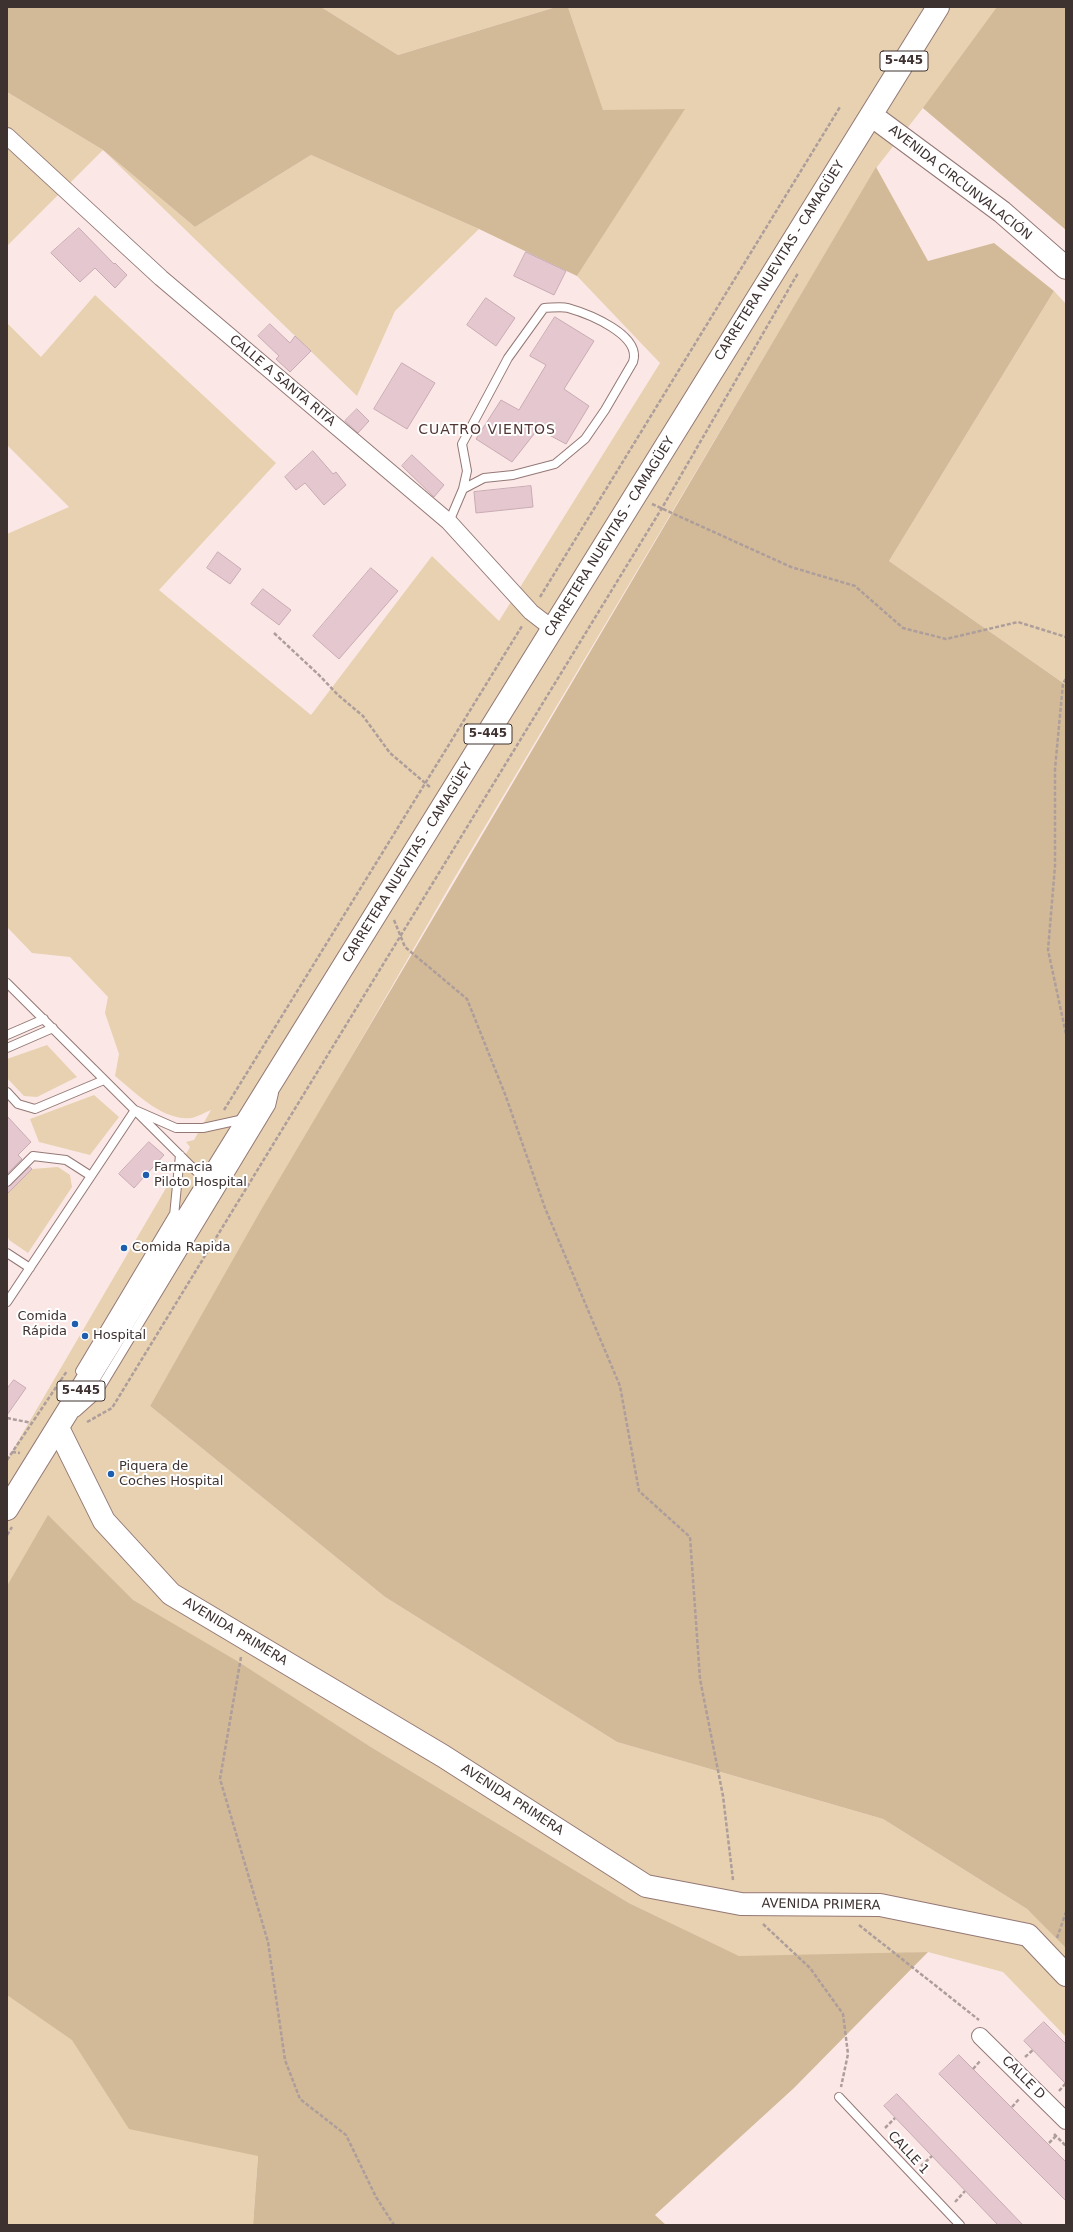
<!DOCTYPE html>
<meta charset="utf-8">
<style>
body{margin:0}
#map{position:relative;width:1073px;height:2232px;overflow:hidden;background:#fbe8e6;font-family:"DejaVu Sans",sans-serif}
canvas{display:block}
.frame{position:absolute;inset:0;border:8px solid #3e3231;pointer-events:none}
</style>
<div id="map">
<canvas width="1073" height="2232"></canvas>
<div class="frame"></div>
</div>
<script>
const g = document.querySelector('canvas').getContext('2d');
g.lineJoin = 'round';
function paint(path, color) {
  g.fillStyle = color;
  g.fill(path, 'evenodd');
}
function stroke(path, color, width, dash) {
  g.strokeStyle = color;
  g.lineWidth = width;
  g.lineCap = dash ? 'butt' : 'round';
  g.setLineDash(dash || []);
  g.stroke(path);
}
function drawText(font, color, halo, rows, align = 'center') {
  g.font = font + ' "DejaVu Sans",sans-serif';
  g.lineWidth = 4;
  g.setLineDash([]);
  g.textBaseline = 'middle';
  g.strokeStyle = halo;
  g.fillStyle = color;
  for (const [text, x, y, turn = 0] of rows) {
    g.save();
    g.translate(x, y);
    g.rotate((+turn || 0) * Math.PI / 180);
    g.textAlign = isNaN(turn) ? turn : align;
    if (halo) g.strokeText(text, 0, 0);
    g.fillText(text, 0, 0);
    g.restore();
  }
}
const green = new Path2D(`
 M321 7H556L398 55Z
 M568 7H1066V230L923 108 877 167 452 882 150 1406 385 1597 617 1742 883 1819 1027 1909 1066 1947V2037L1003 1972 928 1952 850 1956H738L629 1903 371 1747 237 1662 258 2155 253 2225H7V1460L190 1147 186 1142 194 1140 211 1110C205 1112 198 1117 191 1118 162 1121 135 1092 115 1076L119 1054 105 1013 108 997 70 957 32 953 7 927V534L69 507 7 445V323L41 357 95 295 276 463 159 590 311 715 432 556 499 621 660 363 577 276 684 110 603 111Z
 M7 92 103 150 195 227 311 155 479 229 395 311 357 396 103 150 7 246Z
 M1054 291 1066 304V685L889 561Z
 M47 1045 77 1077 37 1097 24 1096 7 1078V1059Z
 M94 1095 119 1117 90 1155 39 1142 30 1119Z
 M58 1167 70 1175 72 1187 28 1253 9 1240 7 1235V1194L32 1169Z`);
const forest = new Path2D(`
 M7 7H321L398 55 556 7H568L603 110 685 109 577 276 479 229 311 155 195 227 103 150 7 92Z
 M997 7H1066V230L923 108Z
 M876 167 928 261 994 243 1054 291 889 561 1066 685V1948L1027 1909 883 1819 617 1742 385 1597 150 1406 261 1210Z
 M48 1515 133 1600 237 1661 371 1747 629 1903 739 1956 928 1952 794 2088 655 2215 666 2225H253L258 2156 129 2129 72 2040 7 1995V1586Z`);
const building = new Path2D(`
 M79 228 114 264 115 263 127 275 115 288 95 268 80 282 51 253Z
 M526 252 566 271 554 295 514 276Z
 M486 298 515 318 496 346 467 325Z
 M555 317 594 341 564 389 589 406 566 444 538 429 512 462 476 439 501 400 519 410 546 365 530 356Z
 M270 324 290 343 295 336 311 351 290 372 276 359 279 356 258 336Z
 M402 363 435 383 407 429 374 409Z
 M357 409 369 421 358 433 345 421Z
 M313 451 333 474 336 472 346 485 324 505 305 483 296 490 285 477Z
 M412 455 444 485 434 497 402 466Z
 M531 486 533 507 476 513 474 492Z
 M218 552 241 569 230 584 207 568Z
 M371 568 398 591 339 659 313 636Z
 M263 589 291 610 279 625 251 604Z
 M7 1116 31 1142 18 1155 22 1159 7 1174Z
 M149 1142 164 1155 134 1188 119 1174Z
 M30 1167 32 1169 7 1194V1187Z
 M14 1380 26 1388 7 1415V1389Z
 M1044 2022 1066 2044V2084L1024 2041Z
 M959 2055 1066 2162V2201L939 2074Z
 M897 2094 1023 2225H998L884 2106Z`);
const path = new Path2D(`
 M652 504 791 567 855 586 903 628 946 639 1018 622 1066 637
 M540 597 840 107
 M274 633 319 675 338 695 363 716 390 753 431 788
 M1066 679 1063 683 1055 769V866L1048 950 1066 1034
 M394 920 405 947 467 999 505 1094 545 1208 620 1386 639 1491 690 1537 700 1679 723 1796 733 1880
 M224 1110 522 626
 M7 1418 32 1423
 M87 1422 112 1408 662 508 798 273
 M12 1452 20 1453
 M7 1460 67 1371
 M7 1535 12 1527
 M241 1657 220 1779 268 1942 285 2060 300 2099 346 2135 376 2197 394 2225
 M763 1924 810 1968 843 2014 848 2054 841 2087
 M859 1925 979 2020
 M1057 1938 1066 1912
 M1025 2057 1033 2050
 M973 2069 981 2060
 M1059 2091 1066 2083
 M1012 2107 1020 2098
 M885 2128 895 2118
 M1054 2134 1066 2146
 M1049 2143 1056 2136
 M921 2166 932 2156
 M955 2202 965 2191`);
const service = new Path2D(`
 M449 522 463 489 484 478 513 475 555 464 585 439 605 410 633 362C642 335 589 314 568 308 561 306 551 308 544 308L508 358 462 444 467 471 463 489
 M7 983 207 1182
 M7 1035 44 1019
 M7 1048 53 1028
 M7 1092 18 1104 35 1109 104 1080
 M7 1182 33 1156 66 1160 91 1176
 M174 1216 180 1155
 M7 1253 30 1268
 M7 1302 135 1110 176 1128H203L244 1119
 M80 1371 175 1212
 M77 1412 96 1395 271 1106 274 1093
 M839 2097 960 2225`);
const minor = new Path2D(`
 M7 136 161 278 449 522 531 612 553 629
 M980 2036 1066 2121`);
const secondary = new Path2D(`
 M58 1428 104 1521 171 1594 443 1756 646 1886 741 1904 880 1905 1028 1935 1066 1975`);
const trunk = new Path2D(`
 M871 115 1002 212 1066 268
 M7 1509 938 7`);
const markers = [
 [146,1175,4,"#1d5eae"],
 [124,1248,4,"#1d5eae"],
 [75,1324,4,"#1d5eae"],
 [85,1336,4,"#1d5eae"],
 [111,1474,4,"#1d5eae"]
];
const shields = [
 [904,61,48],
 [488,734,48],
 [81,1391,48]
];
const shieldNames = [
 ["5-445",904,61],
 ["5-445",488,734],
 ["5-445",81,1391]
];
const streetNames = [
 ["AVENIDA CIRCUNVALACIÓN",960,183,38],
 ["CARRETERA NUEVITAS - CAMAGÜEY",780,261,-58],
 ["CALLE A SANTA RITA",282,381,40],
 ["CARRETERA NUEVITAS - CAMAGÜEY",610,537,-58],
 ["CARRETERA NUEVITAS - CAMAGÜEY",408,863,-58],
 ["AVENIDA PRIMERA",235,1632,31],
 ["AVENIDA PRIMERA",512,1800,33],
 ["AVENIDA PRIMERA",821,1905,1],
 ["CALLE D",1023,2078,45],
 ["CALLE 1",908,2153,47]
];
const poiNames = [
 ["Farmacia",154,1168],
 ["Piloto Hospital",154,1183],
 ["Comida Rapida",132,1248],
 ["Comida",67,1317,"right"],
 ["Rápida",67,1332,"right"],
 ["Hospital",93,1336],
 ["Piquera de",119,1467],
 ["Coches Hospital",119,1482]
];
const neighbourhoodNames = [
 ["CUATRO VIENTOS",487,430]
];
paint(green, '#e7d1b0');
paint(forest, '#d2ba98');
paint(building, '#e5c7cf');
stroke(building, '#c8abb3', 1);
stroke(service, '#947875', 10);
stroke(minor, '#947875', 18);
stroke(secondary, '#947875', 24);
stroke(trunk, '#947875', 24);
stroke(path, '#ad9d9b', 2.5, [4, 2]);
stroke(service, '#fff', 8);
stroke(minor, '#fff', 16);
stroke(secondary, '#fff', 22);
stroke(trunk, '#fff', 22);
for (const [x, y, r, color] of markers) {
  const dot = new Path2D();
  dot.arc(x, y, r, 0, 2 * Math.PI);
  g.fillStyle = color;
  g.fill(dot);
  stroke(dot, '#fff', 1.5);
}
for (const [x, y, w] of shields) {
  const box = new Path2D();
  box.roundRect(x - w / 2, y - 10, w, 20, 3);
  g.fillStyle = '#fff';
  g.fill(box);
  stroke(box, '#3e3231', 1);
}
drawText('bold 12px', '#3e3231', null, shieldNames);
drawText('13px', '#3e3231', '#fff', streetNames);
drawText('13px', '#3e3231', '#fff', poiNames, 'left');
g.letterSpacing = '1px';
drawText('14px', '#503735', '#fff', neighbourhoodNames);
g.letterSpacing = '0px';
</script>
